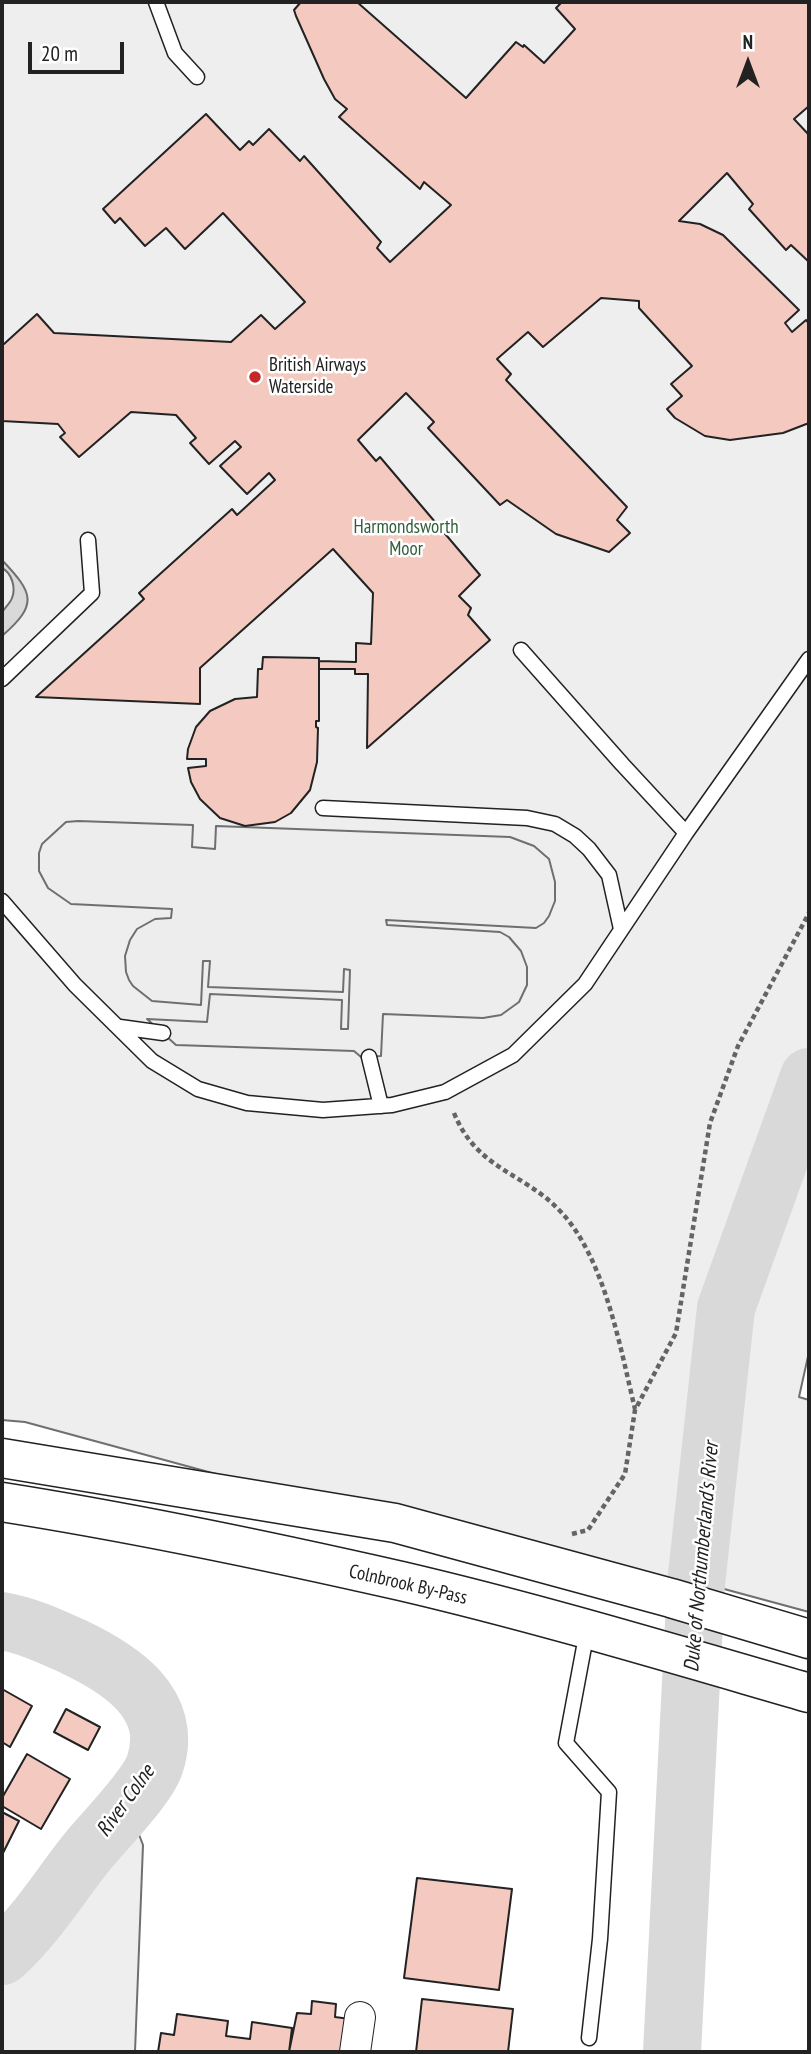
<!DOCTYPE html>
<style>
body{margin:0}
#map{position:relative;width:811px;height:2054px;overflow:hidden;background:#fff;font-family:"PT Sans Narrow",sans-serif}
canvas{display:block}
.frame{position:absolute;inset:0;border:4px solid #222;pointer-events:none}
.north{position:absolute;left:713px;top:28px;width:70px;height:70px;-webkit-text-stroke:5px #fff;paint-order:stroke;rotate:0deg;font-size:19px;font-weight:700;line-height:28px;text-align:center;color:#222}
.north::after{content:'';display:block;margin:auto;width:24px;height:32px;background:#222;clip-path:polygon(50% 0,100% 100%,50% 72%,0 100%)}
.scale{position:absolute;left:28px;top:42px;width:96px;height:32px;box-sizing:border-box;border:4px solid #222;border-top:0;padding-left:9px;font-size:21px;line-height:24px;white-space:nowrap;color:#222;-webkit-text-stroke:5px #fff;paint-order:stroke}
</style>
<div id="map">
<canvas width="811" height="2054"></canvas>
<div class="frame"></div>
<div class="north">N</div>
<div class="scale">20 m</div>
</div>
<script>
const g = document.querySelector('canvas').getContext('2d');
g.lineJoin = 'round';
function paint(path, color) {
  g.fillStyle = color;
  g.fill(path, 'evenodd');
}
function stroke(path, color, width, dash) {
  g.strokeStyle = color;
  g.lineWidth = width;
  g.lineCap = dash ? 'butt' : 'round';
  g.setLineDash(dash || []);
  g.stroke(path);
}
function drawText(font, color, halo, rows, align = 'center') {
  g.font = font + ' "PT Sans Narrow",sans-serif';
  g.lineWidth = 5;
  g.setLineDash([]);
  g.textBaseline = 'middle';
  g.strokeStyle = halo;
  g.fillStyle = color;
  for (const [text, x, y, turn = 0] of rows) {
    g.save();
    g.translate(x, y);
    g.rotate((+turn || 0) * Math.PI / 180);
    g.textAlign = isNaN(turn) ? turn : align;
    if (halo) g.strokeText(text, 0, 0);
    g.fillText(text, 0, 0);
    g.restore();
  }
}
const green = new Path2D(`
 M2 2H809V1077L726 1308 696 1584 671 1598 25 1422 2 1420Z
 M809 1108V1352L799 1397 809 1400V1612L702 1583 736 1310Z
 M133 1819 143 1845 135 2052H2V1963L60 1910Z`);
const parking = new Path2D(`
 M78 821 193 825 192 847 215 849 216 826 510 837 534 846 549 859 555 882V901L549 916 544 923 536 928 386 920 387 925 500 932 509 937 521 951 527 967V985L519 1002 501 1015 483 1018 383 1014 381 1056 361 1057 354 1051 176 1045 147 1019 207 1022 210 994 342 1000 341 1029H348L350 970 344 969 343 992 208 987 210 961H203L201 1005 152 1001 133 986 129 980 126 972 125 956 130 940 137 929 155 919 171 918 172 909 71 904 48 888 39 871V853L42 844 66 822Z`);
const water = new Path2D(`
 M2 560C33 593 39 604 2 636 2 630 0 618 2 613 4 608 10 604 12 598 16 588 12 573 2 568Z`);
const river = new Path2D(`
 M2 1621C26 1625 50 1636 72 1646 119 1668 175 1703 155 1764 148 1787 104 1831 87 1852 59 1887 35 1927 2 1956
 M672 2052 696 1584 726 1308 809 1077`);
const building = new Path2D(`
 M301 2H357L466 98 516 42 523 47 524 45 544 63 575 29 556 8 561 3 560 2H809V106L794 119 809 135V262L791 245 786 250 749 209 753 204 727 173 679 221 700 224 723 235 799 310 785 323 792 332 806 320 809 324V423L783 433 730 440 705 436 675 418 667 409 682 396 671 384 692 366 639 308V301L601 298 543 347 528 332 497 359 511 374 506 380 627 507 617 520 630 533 609 552 556 534 507 500 500 505 428 428 434 422 406 393 358 440 376 461 380 457 480 575 459 596 471 608 468 615 490 640 367 748 368 674H355V669H319V661L356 662V643L371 644 373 593 333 549 200 668V704L36 697 144 599 139 593 232 509 237 515 275 480 269 473 247 494 220 466 241 447 235 441 209 464 190 443 196 438 176 415 131 412 79 457 60 437 65 433 58 424 2 421V342L4 344 37 314 54 333 231 342 261 315 275 329 305 302 223 213 185 249 166 228 145 246 120 218 115 223 103 209 206 114 240 150 249 141 253 145 269 129 300 161 304 156 381 242 377 248 390 262 451 205 424 182 420 189 339 117 347 109 335 99 324 79 296 16 294 10Z
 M263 657 319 658V721H316V727L318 728 317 762 310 790 291 813 275 822 245 826 220 818 200 799 191 782 188 768 206 766V759H187L188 749 196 727 210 711 235 699 257 697 258 669H262Z
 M2 1689 32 1706 10 1747 2 1742Z
 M66 1709 100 1727 88 1750 54 1732Z
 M27 1754 70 1779 41 1829 2 1806V1798Z
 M2 1812 19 1821 2 1855Z
 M417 1878 512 1889 499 1990 404 1978Z
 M422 1999 513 2009 508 2052H416Z
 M312 2001 336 2004 335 2017 350 2019 346 2052H289L297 2013 311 2014Z
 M177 2014 228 2021 226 2036 250 2039 252 2022 292 2028 289 2052H158L161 2033 174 2035Z`);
const path = new Path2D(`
 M454 1113C477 1170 524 1172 561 1212 605 1259 620 1347 635 1409
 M572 1534 588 1530 625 1474 635 1410 676 1333 710 1123 738 1046 809 913`);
const lane = new Path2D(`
 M156 2 175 53 197 77
 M521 650 622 764 686 833
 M2 679 92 593 88 540
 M323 808 527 818 555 824 575 836 589 849 609 875 621 929
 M2 901 75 985 152 1061 198 1089 247 1103 323 1110 392 1105 445 1092 513 1055 585 984 686 833 809 659
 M120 1027 163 1033
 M369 1057 381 1106
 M587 1631 566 1743 609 1792 600 1939 589 2038`);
const street = new Path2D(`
 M355 2052 360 2017`);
const highway = new Path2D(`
 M2 1458 395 1523 671 1598 809 1639
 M2 1502C135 1523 269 1551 401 1581 538 1613 674 1654 809 1693`);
const markers = [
 [255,377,7,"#c62828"]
];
const poiNames = [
 ["British Airways",269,366],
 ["Waterside",269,388]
];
const parkNames = [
 ["Harmondsworth",406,528],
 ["Moor",406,550]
];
const streetNames = [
 ["Colnbrook By-Pass",408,1585,13]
];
const waterNames = [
 ["Duke of Northumberland's River",702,1557,-85],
 ["River Colne",126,1801,-54]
];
paint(green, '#eee');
stroke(green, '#6f6f6f', 2);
paint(parking, '#ededed');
stroke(parking, '#6f6f6f', 2);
paint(water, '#d9d9d9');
stroke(water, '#6f6f6f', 2);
stroke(river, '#d9d9d9', 58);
paint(building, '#f3c9c0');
stroke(building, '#222', 2);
stroke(lane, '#222', 17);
stroke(street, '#222', 32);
stroke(highway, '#222', 41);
stroke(path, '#646464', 4.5, [5, 3.5]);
stroke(lane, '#fff', 14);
stroke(street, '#fff', 30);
stroke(highway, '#fff', 38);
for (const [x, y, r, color] of markers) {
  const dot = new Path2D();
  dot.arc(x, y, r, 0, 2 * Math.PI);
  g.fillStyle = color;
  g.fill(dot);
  stroke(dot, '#fff', 2.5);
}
drawText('19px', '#222', '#fff', poiNames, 'left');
drawText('19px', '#2f5e38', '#fff', parkNames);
drawText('19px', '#222', '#fff', streetNames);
drawText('italic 21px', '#222', '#fff', waterNames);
</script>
